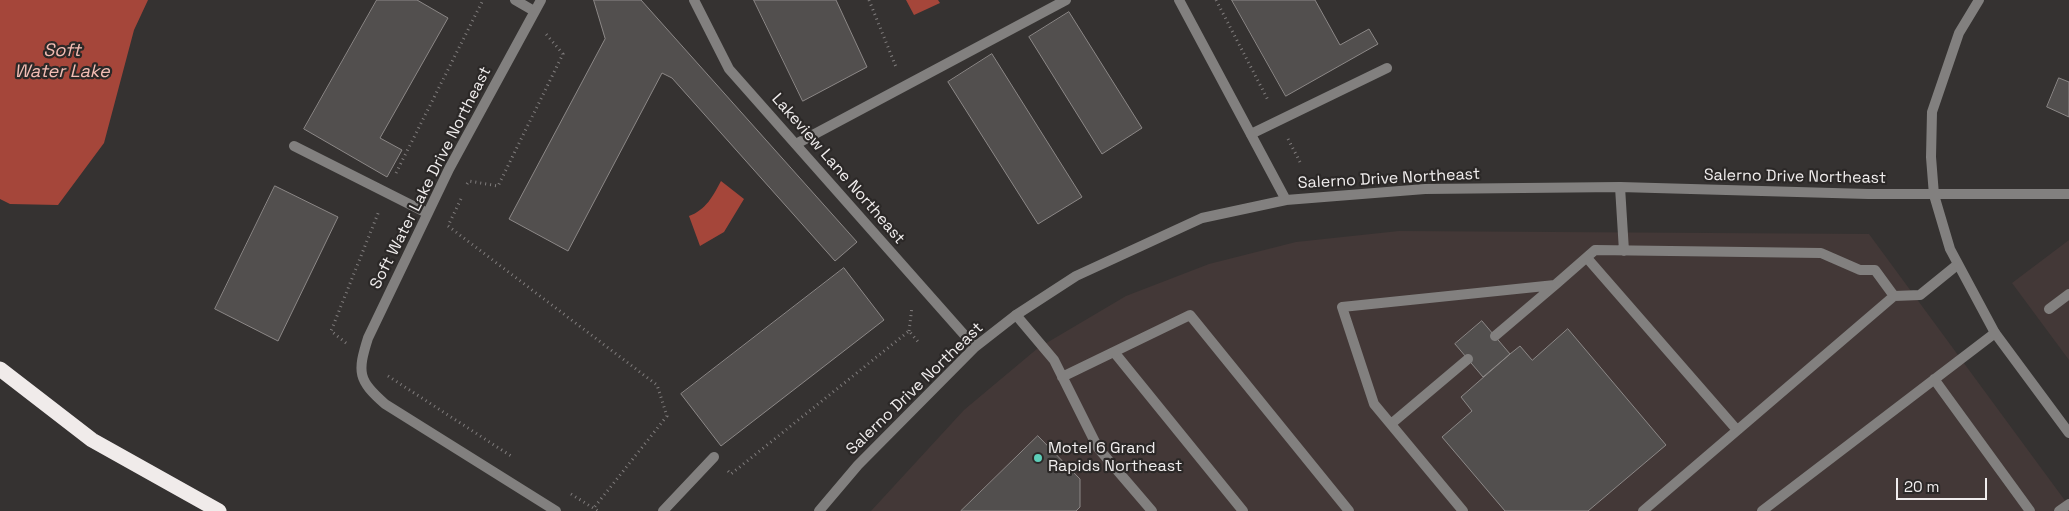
<!DOCTYPE html>
<style>
body{margin:0}
#map{position:relative;width:2069px;height:511px;overflow:hidden;background:#353231;font-family:"Space Grotesk",sans-serif}
canvas{display:block}
.scale{position:absolute;left:1896px;top:478px;width:91px;height:22px;box-sizing:border-box;border:2px solid #f0eded;border-top:0;padding-left:6px;font-size:15px;line-height:18px;white-space:nowrap;color:#f0eded;-webkit-text-stroke:4px #2b2827;paint-order:stroke}
</style>
<div id="map">
<canvas width="2069" height="511"></canvas>
<div class="scale">20 m</div>
</div>
<script>
const g = document.querySelector('canvas').getContext('2d');
g.lineJoin = 'round';
function paint(path, color) {
  g.fillStyle = color;
  g.fill(path, 'evenodd');
}
function stroke(path, color, width, dash) {
  g.strokeStyle = color;
  g.lineWidth = width;
  g.lineCap = dash ? 'butt' : 'round';
  g.setLineDash(dash || []);
  g.stroke(path);
}
function drawText(font, color, halo, rows, align = 'center') {
  g.font = font + ' "Space Grotesk",sans-serif';
  g.lineWidth = 4.5;
  g.setLineDash([]);
  g.textBaseline = 'middle';
  g.strokeStyle = halo;
  g.fillStyle = color;
  for (const [text, x, y, turn = 0] of rows) {
    g.save();
    g.translate(x, y);
    g.rotate((+turn || 0) * Math.PI / 180);
    g.textAlign = isNaN(turn) ? turn : align;
    if (halo) g.strokeText(text, 0, 0);
    g.fillText(text, 0, 0);
    g.restore();
  }
}
const built = new Path2D(`
 M1399 231 1869 234 2069 506V511H871L964 410 1038 348 1126 296 1209 264 1296 242Z
 M2069 240V360L2012 283Z`);
const water = new Path2D(`
 M0 0H148L134 30 104 143 58 205 10 204 0 199Z
 M906 0H938L940 3 914 15Z
 M721 181 744 199 724 232 700 246 689 216C706 210 713 196 721 181Z`);
const building = new Path2D(`
 M377 0H417L448 18 380 138 402 150 387 177 304 129Z
 M594 0H641L857 242 835 261 672 78 662 73 568 251 509 219 605 39Z
 M754 0H836L867 67 803 101Z
 M1232 0H1315L1340 45 1369 29 1378 44 1286 96Z
 M1069 12 1142 128 1102 154 1029 37Z
 M992 54 1082 197 1038 224 948 82Z
 M2059 78 2069 82V117L2047 107Z
 M275 186 338 217 278 341 215 309Z
 M844 268 884 320 721 446 681 394Z
 M1482 321 1510 354 1483 377 1455 344Z
 M1568 329 1666 445 1588 511H1505L1442 437 1472 411 1461 397 1510 354 1520 346 1532 360Z
 M1038 436 1080 479V507L1076 511H961Z`);
const path = new Path2D(`
 M869 0 896 67
 M1216 0 1269 102
 M1288 139 1300 162
 M396 173 483 0
 M467 184 469 181 498 186 563 54 546 34
 M461 199 448 226 657 385 667 416 593 509
 M909 331 912 307
 M346 343 331 331 379 211
 M388 376 511 456
 M728 471 731 474 909 331 920 344
 M571 494 598 511`);
const lane = new Path2D(`
 M515 0 534 11
 M1251 134 1387 68
 M796 144 1066 0
 M294 146 427 213
 M1620 187 1624 251
 M1587 258 1737 430
 M2049 309 2069 294
 M1016 315 1054 360 1098 448 1152 511
 M1495 336 1555 285
 M1114 352 1243 511
 M1062 377 1190 315 1349 511
 M1934 379 2030 511
 M1391 424 1468 359
 M663 511 714 457
 M1463 511 1374 404 1342 307 1555 285 1595 250 1821 253 1860 270H1875L1894 296
 M1643 511 1894 296 1920 295 1957 265
 M1762 511 1995 333
 M2059 511 2069 504`);
const street = new Path2D(`
 M541 0 449 169 368 338C357 373 358 380 385 404L556 511
 M694 0 729 69 975 347
 M1179 0 1286 200
 M1979 0 1959 33 1932 112 1931 157 1934 195 1950 249 1995 333 2069 433
 M819 511 858 465 975 347 1016 315 1076 276 1202 218 1286 200 1425 189 1620 187 1868 194H2069`);
const highway = new Path2D(`
 M0 369 92 440 219 511`);
const markers = [
 [1038,458,5,"#5dceb9"]
];
const streetNames = [
 ["Lakeview Lane Northeast",838,169,49],
 ["Salerno Drive Northeast",1795,177,1],
 ["Soft Water Lake Drive Northeast",431,178,-63],
 ["Salerno Drive Northeast",1389,179,-3],
 ["Salerno Drive Northeast",915,389,-44]
];
const poiNames = [
 ["Motel 6 Grand",1048,449],
 ["Rapids Northeast",1048,467]
];
const waterNames = [
 ["Soft",62,51],
 ["Water Lake",62,72]
];
paint(built, '#433837');
paint(water, '#a5463a');
paint(building, '#524f4e');
stroke(building, '#8c8887', 1);
stroke(path, '#807d7d', 3, [1, 4]);
stroke(lane, '#82807f', 10);
stroke(street, '#82807f', 10);
stroke(highway, '#f0ebea', 15);
for (const [x, y, r, color] of markers) {
  const dot = new Path2D();
  dot.arc(x, y, r, 0, 2 * Math.PI);
  g.fillStyle = color;
  g.fill(dot);
  stroke(dot, '#2b2827', 2);
}
drawText('16px', '#f0eded', '#2b2827', streetNames);
drawText('16px', '#f0eded', '#2b2827', poiNames, 'left');
drawText('italic 18px', '#f3bdb4', '#2b2827', waterNames);
</script>
